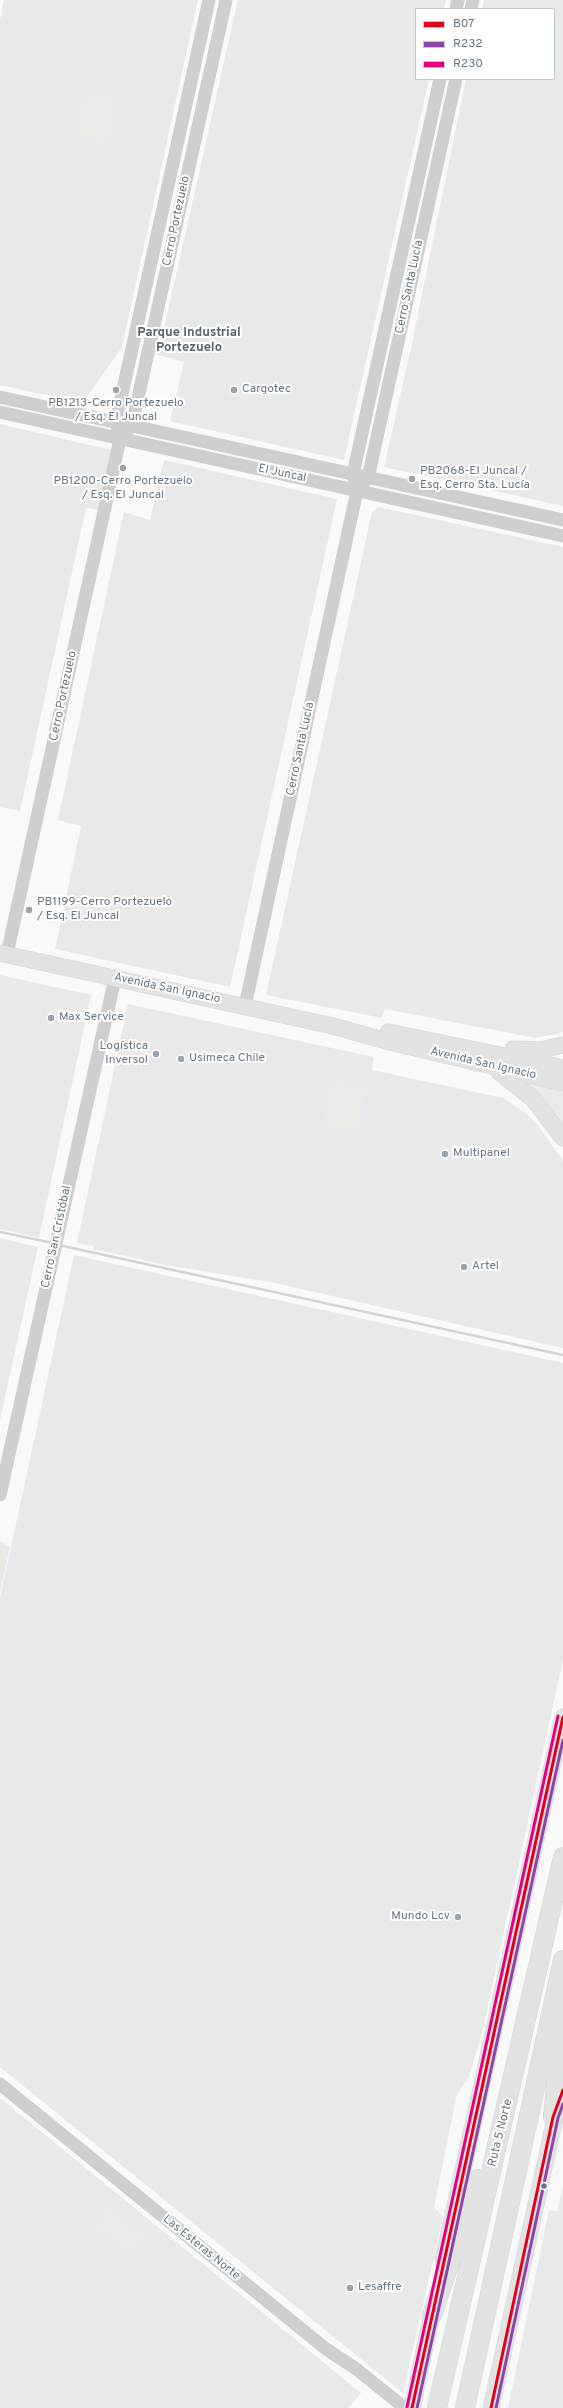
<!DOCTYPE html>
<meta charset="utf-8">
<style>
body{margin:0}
#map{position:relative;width:563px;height:2408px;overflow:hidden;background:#f9f9f9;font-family:Overpass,sans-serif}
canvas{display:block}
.legend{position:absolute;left:415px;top:8px;width:140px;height:72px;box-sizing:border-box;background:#fff;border:1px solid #c1c8cd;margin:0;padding:5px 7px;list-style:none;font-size:12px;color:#657683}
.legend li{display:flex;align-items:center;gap:8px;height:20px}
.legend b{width:20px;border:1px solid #c1c8cd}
</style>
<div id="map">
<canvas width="563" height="2408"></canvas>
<ul class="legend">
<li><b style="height:5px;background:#e2001a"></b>B07</li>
<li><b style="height:5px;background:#8e44ad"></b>R232</li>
<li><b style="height:5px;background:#e5007d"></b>R230</li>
</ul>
</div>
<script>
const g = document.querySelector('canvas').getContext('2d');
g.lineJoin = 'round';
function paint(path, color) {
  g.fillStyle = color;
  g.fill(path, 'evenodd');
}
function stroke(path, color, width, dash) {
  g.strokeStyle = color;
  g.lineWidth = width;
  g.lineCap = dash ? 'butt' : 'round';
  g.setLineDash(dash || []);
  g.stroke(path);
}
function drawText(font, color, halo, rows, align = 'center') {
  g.font = font + ' Overpass,sans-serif';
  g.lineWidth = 4;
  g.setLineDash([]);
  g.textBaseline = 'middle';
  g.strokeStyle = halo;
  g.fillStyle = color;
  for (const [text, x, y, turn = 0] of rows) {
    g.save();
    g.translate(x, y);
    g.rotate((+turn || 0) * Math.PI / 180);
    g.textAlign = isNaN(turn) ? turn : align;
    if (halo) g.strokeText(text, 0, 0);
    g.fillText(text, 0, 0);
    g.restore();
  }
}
const built = new Path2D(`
 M4 0H198L122 347 83 403 0 385V20Z
 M238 0H446L444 9H416V79H429L344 460 170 421 184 362 158 355Z
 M484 0H563V506L384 467 411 348 466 79H554V9H482Z
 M0 424 111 450 98 510 86 508 20 811 0 807Z
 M164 460 337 499 230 987 55 949 81 826 58 820 124 512 150 520Z
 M379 507 563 547V1032L560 1033 536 1038 385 1009 382 1018 266 995 372 512Z
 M0 975 91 995 39 1238 0 1229Z
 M128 1004 374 1057 372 1070 503 1098 523 1111 537 1124 563 1161V1348L270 1282 166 1265 93 1249V1246L77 1243Z
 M0 1238 38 1247 0 1420Z
 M74 1255 563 1363V1659L483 2029 469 2077 457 2094 434 2207 443 2217 403 2393 0 2067V1598Z
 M0 2098 361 2393 348 2408H0Z
 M563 2185V2408H508L549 2210 557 2211Z`);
const green = new Path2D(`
 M87 91 117 98 107 142 77 136Z
 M331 1081 367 1090 358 1131 322 1123Z
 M522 1081 563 1092V1133Z
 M0 1541 10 1547 0 1592Z
 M109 2208 144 2237 130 2254 95 2226Z`);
const stream = new Path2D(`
 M0 1232 48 1242
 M63 1246 563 1355`);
const minor = new Path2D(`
 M456 9 458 0
 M471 9 473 0
 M0 397 563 520
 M0 412 563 536
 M128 430 132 425 226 0
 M363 484 368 478 456 79
 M7 954 120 439 116 421 209 0
 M245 1006 357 491 353 474 440 79
 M0 1495 115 978
 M0 2084 326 2349 355 2368 405 2408`);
const major = new Path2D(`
 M0 953 333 1026 390 1042 563 1083
 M388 1032 563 1068
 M513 1049 541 1050 563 1045
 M498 1071 533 1099 563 1138
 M443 2260 563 1717
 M412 2408 434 2304
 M491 2408 558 2105`);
const highway = new Path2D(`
 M553 2117 563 2010
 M432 2315 478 2179
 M437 2408C478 2224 522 2041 563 1857
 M465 2408 563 1960`);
const bus1 = new Path2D(`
 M412 2408 563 1717
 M491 2408 553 2117 563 2090`);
const bus2 = new Path2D(`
 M417 2408 563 1740
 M496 2408 558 2118 563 2104`);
const bus3 = new Path2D(`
 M407 2407 558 1716`);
const markers = [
 [116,390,4,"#99a4ac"],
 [234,390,4,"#99a4ac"],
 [123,468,4,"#99a4ac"],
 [412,479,4,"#99a4ac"],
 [29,910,4,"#99a4ac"],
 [51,1018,4,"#99a4ac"],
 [156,1054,4,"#99a4ac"],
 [181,1059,4,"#99a4ac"],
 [445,1154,4,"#99a4ac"],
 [464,1267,4,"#99a4ac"],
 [458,1917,4,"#99a4ac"],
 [544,2186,3.5,"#657683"],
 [350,2288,4,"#99a4ac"]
];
const streetNames = [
 ["Cerro Portezuelo",177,221,-78],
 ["Cerro Santa Lucía",410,287,-78],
 ["El Juncal",282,474,12],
 ["Cerro Portezuelo",64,696,-78],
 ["Cerro Santa Lucía",301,749,-78],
 ["Avenida San Ignacio",167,989,12],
 ["Avenida San Ignacio",483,1064,13],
 ["Cerro San Cristóbal",57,1237,-78],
 ["Ruta 5 Norte",501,2133,-76],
 ["Las Esteras Norte",201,2248,39]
];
const poiNames = [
 ["Cargotec",242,390],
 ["PB1213-Cerro Portezuelo",116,404,"center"],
 ["/ Esq. El Juncal",116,418,"center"],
 ["PB2068-El Juncal /",420,472],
 ["Esq. Cerro Sta. Lucía",420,486],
 ["PB1200-Cerro Portezuelo",123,482,"center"],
 ["/ Esq. El Juncal",123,496,"center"],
 ["PB1199-Cerro Portezuelo",37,903],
 ["/ Esq. El Juncal",37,917],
 ["Max Service",59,1018],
 ["Logística",148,1047,"right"],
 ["Inversol",148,1061,"right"],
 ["Usimeca Chile",189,1059],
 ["Multipanel",453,1154],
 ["Artel",472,1267],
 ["Mundo Lcv",450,1917,"right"],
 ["Lesaffre",358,2288]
];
const neighbourhoodNames = [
 ["Parque Industrial",189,333],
 ["Portezuelo",189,348]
];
paint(built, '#e8e9e9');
paint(green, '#e8ebe6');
stroke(stream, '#ced6d9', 2.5);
stroke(major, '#d5d6d7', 17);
stroke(highway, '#d5d6d6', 20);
stroke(minor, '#cecfd0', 13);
stroke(major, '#e1e2e2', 16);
stroke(highway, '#e1e2e2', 19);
stroke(bus1, '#e2001a', 3);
stroke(bus2, '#8e44ad', 3);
stroke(bus3, '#e5007d', 3);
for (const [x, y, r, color] of markers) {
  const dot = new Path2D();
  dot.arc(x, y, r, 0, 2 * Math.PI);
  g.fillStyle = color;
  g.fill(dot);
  stroke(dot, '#fff', 1.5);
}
drawText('12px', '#657683', '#fff', streetNames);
drawText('12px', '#657683', '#fff', poiNames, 'left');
drawText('bold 13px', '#57646e', '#fff', neighbourhoodNames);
</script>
